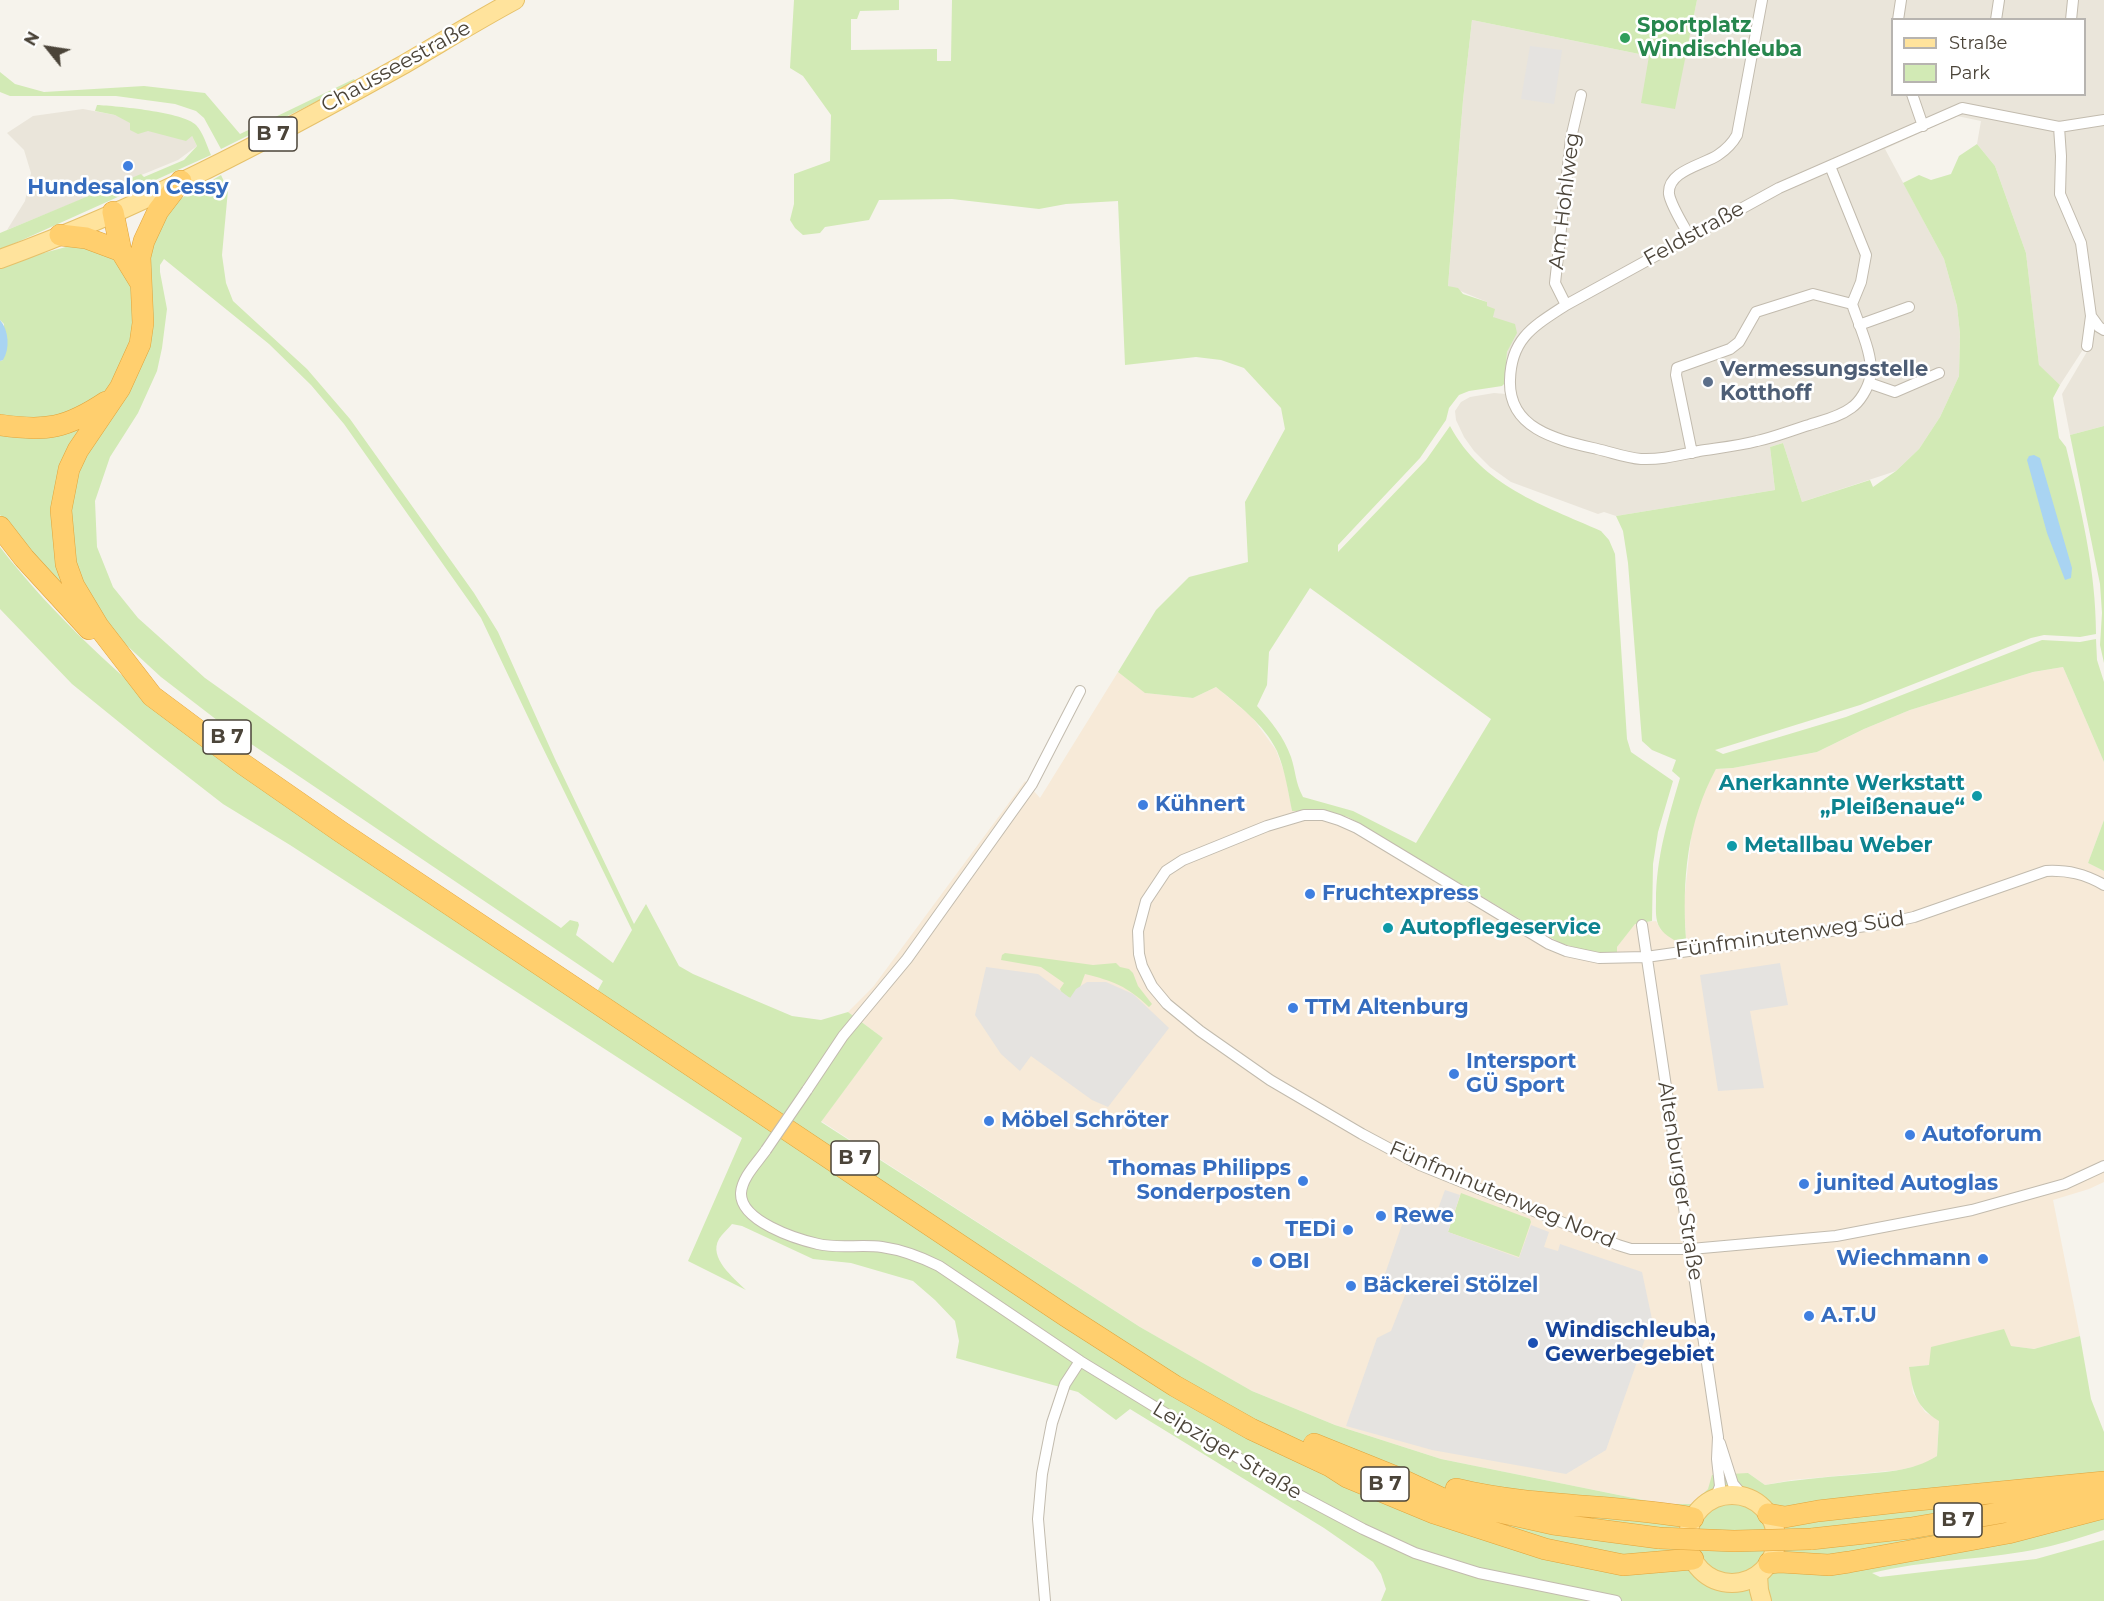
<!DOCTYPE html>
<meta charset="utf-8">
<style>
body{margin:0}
#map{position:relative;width:2104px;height:1601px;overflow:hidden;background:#f6f3ec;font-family:Montserrat,sans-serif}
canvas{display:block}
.legend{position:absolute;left:1891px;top:18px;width:195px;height:78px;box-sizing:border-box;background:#fff;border:2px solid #b7b4b0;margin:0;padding:8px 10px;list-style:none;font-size:18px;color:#4b4439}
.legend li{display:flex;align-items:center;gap:12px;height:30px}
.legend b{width:30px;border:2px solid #b7b4b0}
.north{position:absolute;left:18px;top:18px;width:60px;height:60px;-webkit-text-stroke:4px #fff;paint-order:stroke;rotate:300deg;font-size:16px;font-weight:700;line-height:24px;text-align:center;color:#4b4439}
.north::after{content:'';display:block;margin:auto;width:21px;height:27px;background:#4b4439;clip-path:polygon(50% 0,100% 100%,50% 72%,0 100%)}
</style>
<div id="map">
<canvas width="2104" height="1601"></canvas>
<ul class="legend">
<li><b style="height:8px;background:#ffe39c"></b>Straße</li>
<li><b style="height:16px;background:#d2eab5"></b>Park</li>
</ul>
<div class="north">N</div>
</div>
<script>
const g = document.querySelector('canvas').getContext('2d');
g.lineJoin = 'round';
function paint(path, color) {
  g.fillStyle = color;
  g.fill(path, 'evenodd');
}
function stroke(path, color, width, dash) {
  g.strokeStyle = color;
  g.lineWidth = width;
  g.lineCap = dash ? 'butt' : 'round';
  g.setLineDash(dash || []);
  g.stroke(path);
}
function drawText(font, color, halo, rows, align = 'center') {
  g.font = font + ' Montserrat,sans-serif';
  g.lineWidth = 5;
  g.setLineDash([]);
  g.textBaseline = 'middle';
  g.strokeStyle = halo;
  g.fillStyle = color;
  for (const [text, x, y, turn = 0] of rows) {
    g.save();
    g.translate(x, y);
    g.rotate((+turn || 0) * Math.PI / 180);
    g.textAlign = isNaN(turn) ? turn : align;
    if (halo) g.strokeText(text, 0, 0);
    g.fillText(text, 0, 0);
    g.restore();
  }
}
const residential = new Path2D(`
 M1697 0H2104V426L2070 435 2062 394 2088 350 2084 348 2060 385 2039 366 2026 253 1995 166 1977 144 1981 121 1957 116 1885 149 1944 259 1957 306 1960 334 1959 376 1940 417 1919 449 1896 471 1802 502 1783 443 1770 447 1775 490 1616 516 1604 512 1598 514 1511 482 1490 467 1474 451 1464 437 1456 420 1455 411 1461 402 1470 397 1494 393 1506 394 1507 352 1511 343 1486 306 1487 302 1448 286 1463 100 1472 20 1649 56 1674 109ZM1892 20H2084V94H1892Z
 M83 109 179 127 192 136 197 146 178 160 7 230 25 201 31 173 24 150 7 133 33 116Z`);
const commercial = new Path2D(`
 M2063 667 2104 762V820L2088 863 2104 871V1182L2089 1189 2053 1200 2080 1336 2034 1349 2011 1346 1929 1365 1910 1367 1913 1393 1925 1412 1939 1420 1937 1456 1925 1464 1900 1470 1792 1480 1765 1485 1748 1473 1708 1489 1692 1504H1663L1441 1459 1335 1425 1252 1391 1140 1327 821 1121 883 1038 848 1012 873 987 1025 781 1040 798 1118 672 1146 693 1193 698 1216 687 1252 717 1276 750 1285 774 1292 811 1327 812 1348 817 1560 943 1617 947 1635 923 1656 921 1661 930 1686 939 1684 902 1692 828 1703 792 1716 769 1733 768 1817 752 1864 729 1910 710 2033 672Z`);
const green = new Path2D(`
 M794 0H899V10L860 11 857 19H851V50L937 49V61H951L952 0H1697L1675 109 1641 103 1649 56 1472 20 1463 100 1448 286 1458 288 1463 294 1487 302V306L1495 309 1493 317 1515 324 1517 333 1507 352 1505 383 1502 386 1469 391 1459 395 1449 408 1446 420 1420 458 1338 545V552L1426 460 1450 426C1482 486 1543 505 1601 531L1609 540 1615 554 1627 739 1631 752 1673 781 1658 832 1653 864 1652 921 1635 924 1617 947V952C1596 954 1580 949 1560 943L1348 817 1327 812 1292 811C1288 791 1285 770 1277 751 1264 724 1238 705 1216 687L1193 698 1145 693 1118 672 1156 610 1189 577 1248 562 1245 502 1285 429 1281 408 1244 368 1221 360 1196 357 1125 365 1118 201 1066 204 1039 209 952 199 879 200 869 220 825 227 820 233 803 235 795 228 790 220 794 204V174L830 161 831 115 803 76 790 68ZM1310 588 1491 719 1416 843 1353 811 1303 797C1295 782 1296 772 1291 757 1284 737 1271 721 1257 706L1267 685 1269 652Z
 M0 72 15 84 44 92 144 86 205 93 240 134 354 79 356 82 221 149 204 118 196 111 175 104 116 96H10L0 92Z
 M97 105C116 106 184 112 196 125 203 132 207 146 211 155L0 250V233L141 174 144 177 184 160 197 146 192 136 186 141 148 131 138 134 130 130V123L115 115 95 111Z
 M1977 144 1995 166 2026 253 2039 365 2060 385 2053 398 2059 438 2066 447C2081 509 2096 570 2096 634L2080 637 2044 635 2031 638 1860 705 1715 750 1723 754 1846 717 2042 640 2080 642 2096 639 2097 660 2104 682V762L2063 667 2033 672 1910 710 1864 729 1817 752 1733 768 1716 769C1687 822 1682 880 1686 939L1674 940C1669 937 1663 933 1660 928 1655 920 1656 910 1656 901 1656 858 1668 819 1680 778L1672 771 1676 760 1652 750 1642 741 1628 563 1623 531 1616 516 1775 490 1770 447 1783 443 1802 502 1870 480 1873 487 1896 471 1919 449 1940 417 1959 376 1960 334 1957 306 1944 259 1903 183 1919 175 1931 180 1951 174 1959 156Z
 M221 175 228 190 222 255 226 283 233 301 307 369 350 419 474 593 498 632 555 759 634 924 646 904 679 966 693 974 792 1016 821 1020 848 1012 883 1038 821 1122 1140 1327 1252 1391 1335 1425 1441 1459 1663 1504H1692L1708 1489 1712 1475 1748 1473 1765 1485C1794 1480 1823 1477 1852 1475 1882 1472 1912 1472 1937 1456L1939 1421C1915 1406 1913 1392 1909 1367L1929 1365 1931 1347 2004 1329 2011 1346 2034 1349 2080 1336 2091 1399 2104 1432V1530C2080 1538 2057 1545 2033 1550 1980 1560 1924 1560 1872 1573L1880 1577 2036 1559 2104 1540V1601H1381L1386 1589 1381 1574 1373 1562 1324 1528 1130 1409 1116 1420 1078 1392 956 1358 959 1341 955 1321 935 1300 913 1281 851 1263 813 1259 742 1226 732 1224C728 1229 722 1234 719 1239 708 1258 734 1278 746 1290L688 1261 742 1138 290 845 223 804 151 748 72 684 0 609V547C55 618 121 677 191 734L590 1004 603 981 226 727 161 677 122 641 97 613 69 549 72 477 124 393 153 231 178 200ZM164 259 269 344 311 385 344 424 481 618 538 738 632 930 613 963 576 935 579 925 578 922 570 920 561 928 430 838 205 678 138 618 113 587 97 547 95 501 110 457 138 413 157 371 162 348 167 309 160 272V265Z
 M77 244 106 249 133 279 135 335 114 385 99 400 50 421 0 419V361L3 360 4 324 0 320V266L25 258Z
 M83 422 73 449 66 593 0 515V429Z
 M2104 426V663L2100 645 2102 613 2100 584 2070 435Z
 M2104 820V871L2088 863Z
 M1005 953 1093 965 1116 963 1120 967 1129 969 1133 973 1138 986 1152 1004 1149 1007C1127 986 1113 981 1085 974L1076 998 1075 999 1063 996 1060 989 1064 983 1041 967 1001 960 1002 955Z
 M1461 1193 1530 1219 1531 1222 1519 1257 1448 1232Z`);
const parking = new Path2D(`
 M1530 46 1562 50 1554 104 1521 99Z
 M1780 963 1788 1005 1750 1011 1764 1088 1718 1091 1700 975Z
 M986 967 1038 974 1070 998 1076 989 1087 982H1106L1133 994 1169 1028 1108 1107 1092 1100 1031 1056 1020 1071 1001 1054 975 1015Z
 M1445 1190 1460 1195 1448 1232 1519 1258 1531 1225 1549 1232 1544 1247 1558 1251 1560 1244 1642 1272 1652 1319 1606 1450 1566 1474 1432 1450 1346 1426 1377 1338 1391 1331 1409 1285 1384 1277 1408 1207 1435 1217Z`);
const water = new Path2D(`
 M0 320C9 330 10 349 3 360L0 361Z
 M2034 455 2040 458 2072 568 2071 578 2065 580 2047 533 2027 460 2029 456Z`);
const street = new Path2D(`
 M1898 20 1901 0
 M1996 20 1999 0
 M2071 20 2073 0
 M1912 94 1923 126
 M2059 127 2061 156 2060 194 2081 243 2091 316 2099 327 2104 330
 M1830 166 1866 255 1861 282 1852 304C1858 323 1875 358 1870 378 1868 388 1860 402 1851 408 1839 417 1824 420 1809 425 1792 430 1775 437 1757 441 1738 446 1718 448 1699 451 1679 455 1661 460 1641 459 1626 458 1611 452 1597 449 1559 440 1508 430 1510 380 1511 338 1534 326 1566 305L1779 188 1962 108 2059 127 2104 120
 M1690 237C1684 226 1671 206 1669 194 1667 171 1703 165 1718 155 1727 149 1732 144 1737 135L1762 0
 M1566 305 1555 283 1571 138 1581 95
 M1859 325 1909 307
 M2087 346 2091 316
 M1869 383 1895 392 1939 373
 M1692 453 1676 375 1677 368 1730 349 1739 342 1756 312 1813 294 1852 304
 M2104 885C2085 874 2068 870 2046 871L1914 917 1887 923 1646 957 1599 958 1566 951 1549 944 1357 828 1339 820 1323 815H1304L1267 826 1183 860 1166 871 1146 901 1138 931 1139 954 1142 966 1152 986 1167 1004 1200 1031 1270 1080 1362 1134 1420 1165 1618 1245 1631 1249H1691L1836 1236 1972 1210 2065 1184 2104 1166
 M1642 925 1718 1437 1717 1459 1720 1486 1715 1499
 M807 1090 843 1036 907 959 1032 784 1080 691
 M766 1150C758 1162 742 1177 741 1193 740 1221 796 1239 818 1244 838 1249 861 1244 882 1247 903 1250 921 1257 939 1266L1080 1361 1299 1495 1363 1529 1415 1553 1479 1573 1616 1601
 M1720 1443 1733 1484 1744 1497
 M1045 1601 1038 1519 1042 1474 1052 1423 1065 1384 1080 1361`);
const primary = new Path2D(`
 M0 259C139 209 272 138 401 66 439 44 476 21 515 0
 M1688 1539a44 44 0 1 1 88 0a44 44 0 1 1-88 0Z
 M1758 1575 1759 1590 1762 1601`);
const highway = new Path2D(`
 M181 181 158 211 144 241 140 257 143 323 140 344 120 388 78 450 69 469 61 510 66 564 74 586 98 626 152 696 243 764 341 832 1066 1316 1175 1386 1251 1429 1330 1466 1347 1477 1434 1513 1545 1549 1623 1565 1693 1559
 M113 212 121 251 140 282
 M60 235 86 238 121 251
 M0 425C46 432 67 428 106 402
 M0 527 24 558 89 629
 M1314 1444 1396 1477 1441 1498
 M1456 1489C1534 1508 1615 1504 1693 1518
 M1428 1496 1553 1524 1659 1538
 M1768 1514 1785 1517 1818 1511 1907 1501 2104 1482
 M1811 1539 1911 1528 2104 1495
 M1769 1563 1780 1562 1829 1565 1849 1562 2008 1533 2104 1508`);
const streetBridge = new Path2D(`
 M766 1150 807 1090`);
const highwayBridge = new Path2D(`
 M1659 1538 1734 1541 1811 1539`);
const markers = [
 [1625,38,6,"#2e9e5b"],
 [128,166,6,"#3f7fe0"],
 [1708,382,6,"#5c6f8a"],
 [1977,796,6,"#0f9aa8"],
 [1143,805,6,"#3f7fe0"],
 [1732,846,6,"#0f9aa8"],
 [1310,894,6,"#3f7fe0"],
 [1388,928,6,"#0f9aa8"],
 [1293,1008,6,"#3f7fe0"],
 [1454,1074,6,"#3f7fe0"],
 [989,1121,6,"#3f7fe0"],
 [1910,1135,6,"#3f7fe0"],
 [1303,1181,6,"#3f7fe0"],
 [1804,1184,6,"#3f7fe0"],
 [1381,1216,6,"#3f7fe0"],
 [1348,1230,6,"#3f7fe0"],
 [1983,1259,6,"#3f7fe0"],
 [1257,1262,6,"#3f7fe0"],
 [1351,1286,6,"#3f7fe0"],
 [1809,1316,6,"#3f7fe0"],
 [1533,1343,6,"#1a4fb4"]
];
const shields = [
 [273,134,48],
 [227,737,48],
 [855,1158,48],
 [1385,1484,48],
 [1958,1520,48]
];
const shieldNames = [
 ["B 7",273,134],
 ["B 7",227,737],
 ["B 7",855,1158],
 ["B 7",1385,1484],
 ["B 7",1958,1520]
];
const leisureNames = [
 ["Sportplatz",1637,26],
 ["Windischleuba",1637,50]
];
const streetNames = [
 ["Chausseestraße",396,67,-29],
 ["Am Hohlweg",1565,201,-83],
 ["Feldstraße",1694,234,-29],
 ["Fünfminutenweg Süd",1790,935,-8],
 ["Altenburger Straße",1680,1181,81],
 ["Fünfminutenweg Nord",1502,1195,23],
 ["Leipziger Straße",1227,1451,31]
];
const shopNames = [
 ["Hundesalon Cessy",128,188,"center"],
 ["Kühnert",1155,805],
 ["Fruchtexpress",1322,894],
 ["TTM Altenburg",1305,1008],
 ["Intersport",1466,1062],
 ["GÜ Sport",1466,1086],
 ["Möbel Schröter",1001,1121],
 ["Autoforum",1922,1135],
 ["Thomas Philipps",1291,1169,"right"],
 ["Sonderposten",1291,1193,"right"],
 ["junited Autoglas",1816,1184],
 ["Rewe",1393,1216],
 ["TEDi",1336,1230,"right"],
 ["Wiechmann",1971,1259,"right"],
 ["OBI",1269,1262],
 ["Bäckerei Stölzel",1363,1286],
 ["A.T.U",1821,1316]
];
const serviceNames = [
 ["Vermessungsstelle",1720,370],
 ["Kotthoff",1720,394]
];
const cultureNames = [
 ["Anerkannte Werkstatt",1965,784,"right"],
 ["„Pleißenaue“",1965,808,"right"],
 ["Metallbau Weber",1744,846],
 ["Autopflegeservice",1400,928]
];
const transitNames = [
 ["Windischleuba,",1545,1331],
 ["Gewerbegebiet",1545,1355]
];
paint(residential, '#eae5da');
paint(commercial, '#f7ead8');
paint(green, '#d2eab5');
paint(parking, '#e5e3e0');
paint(water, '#a9d4f2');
stroke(street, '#c2bbae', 12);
stroke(primary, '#e6c16a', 20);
stroke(highway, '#e0a43c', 22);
stroke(street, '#fff', 10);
stroke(primary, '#ffe39c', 18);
stroke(highway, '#ffcf6e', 21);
stroke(streetBridge, '#c2bbae', 12, []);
stroke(highwayBridge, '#e0a43c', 22, []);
stroke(streetBridge, '#fff', 10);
stroke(highwayBridge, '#ffcf6e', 21);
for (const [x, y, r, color] of markers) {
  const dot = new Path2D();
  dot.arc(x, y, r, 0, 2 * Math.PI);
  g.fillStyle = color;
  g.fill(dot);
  stroke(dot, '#fff', 2);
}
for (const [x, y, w] of shields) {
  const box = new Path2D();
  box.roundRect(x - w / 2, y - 17, w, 34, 4.5);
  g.fillStyle = '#fff';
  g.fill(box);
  stroke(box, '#4b4439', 1.5);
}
drawText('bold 20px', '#4b4439', null, shieldNames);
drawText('bold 21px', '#27864d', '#fff', leisureNames, 'left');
drawText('21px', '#4b4439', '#fff', streetNames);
drawText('bold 21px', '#366cbe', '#fff', shopNames, 'left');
drawText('bold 21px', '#4e5e75', '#fff', serviceNames, 'left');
drawText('bold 21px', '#0d838f', '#fff', cultureNames, 'left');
drawText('bold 21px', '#164399', '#fff', transitNames, 'left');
</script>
